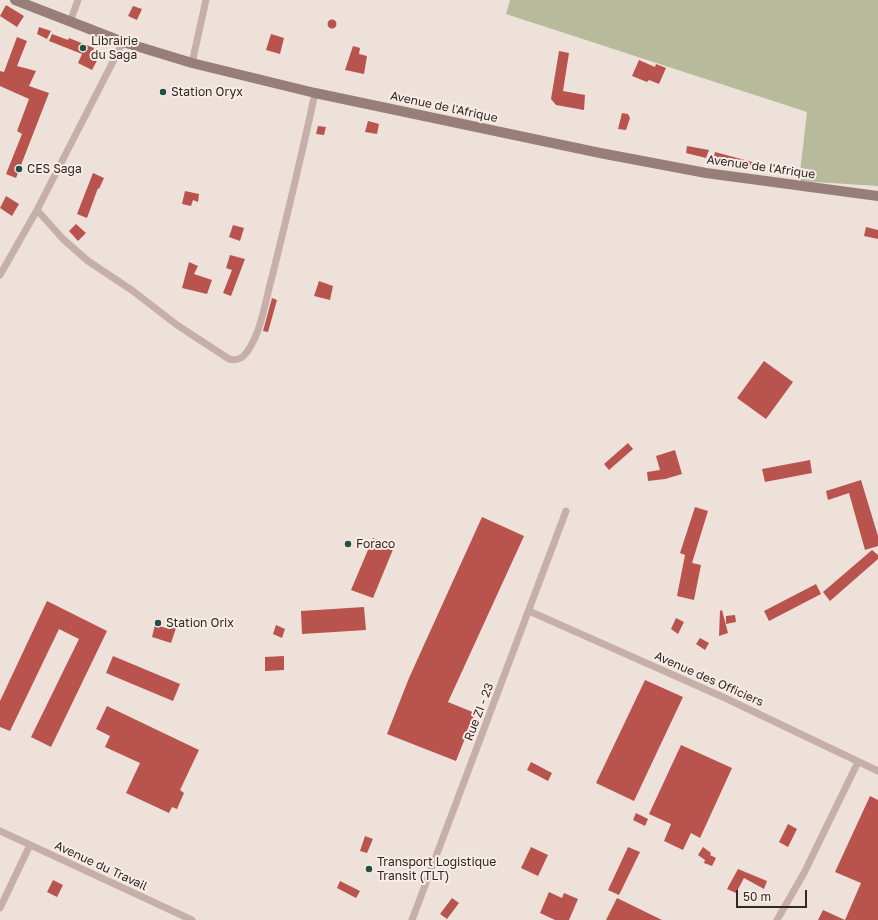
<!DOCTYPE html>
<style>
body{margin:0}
#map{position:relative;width:878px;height:920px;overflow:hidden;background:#eee1da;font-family:"Golos Text",sans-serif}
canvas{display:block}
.scale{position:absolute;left:736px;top:890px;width:71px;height:18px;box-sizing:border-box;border:2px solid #322827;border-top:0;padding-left:5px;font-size:12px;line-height:14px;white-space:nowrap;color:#322827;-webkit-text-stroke:3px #f7ece6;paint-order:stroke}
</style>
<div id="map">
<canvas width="878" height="920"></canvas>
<div class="scale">50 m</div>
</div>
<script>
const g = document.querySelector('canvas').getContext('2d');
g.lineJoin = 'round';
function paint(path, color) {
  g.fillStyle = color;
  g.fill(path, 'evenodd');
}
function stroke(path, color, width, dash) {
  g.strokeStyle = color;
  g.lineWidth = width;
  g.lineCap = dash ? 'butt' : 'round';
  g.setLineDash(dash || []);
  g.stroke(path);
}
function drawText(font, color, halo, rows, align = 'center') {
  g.font = font + ' "Golos Text",sans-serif';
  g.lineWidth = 4;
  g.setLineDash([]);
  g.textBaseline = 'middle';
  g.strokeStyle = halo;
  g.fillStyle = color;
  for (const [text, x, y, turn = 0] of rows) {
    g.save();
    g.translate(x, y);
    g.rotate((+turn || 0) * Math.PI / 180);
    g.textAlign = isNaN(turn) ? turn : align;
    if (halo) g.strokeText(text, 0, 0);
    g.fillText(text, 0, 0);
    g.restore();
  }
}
const green = new Path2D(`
 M510 0H878V186L799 181 807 112 506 14Z`);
const building = new Path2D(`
 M6 5 24 16 17 27 0 16Z
 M133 6 142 9 137 20 128 16Z
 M327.5 24a4.5 4.5 0 1 1 9 0a4.5 4.5 0 1 1-9 0Z
 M39 27 51 31 47 39 37 34Z
 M52 34 68 40 69 38 94 48 93 51 101 53 92 70 78 63 82 54 49 41Z
 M271 34 284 38 280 54 266 50Z
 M17 37 27 41 17 66 36 71 29 86 49 93 16 178 6 174 22 134 17 131 29 99 0 86V71L4 72Z
 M353 46 360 48 359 54 367 56 364 74 345 70Z
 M559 51 569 53 563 91 585 95 584 110 556 105 551 99Z
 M639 60 655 67 656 64 666 68 659 84 649 80 647 82 632 76Z
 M622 113 628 114 630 118 626 130 618 129Z
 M368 121 379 124 377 134 365 132Z
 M318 126 326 127 324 135 316 134Z
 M687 146 709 150 706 158 686 153Z
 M715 152 756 163 755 169 719 159 714 157Z
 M93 173 104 178 99 189 98 188 87 218 77 214Z
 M185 191 199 194 198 202 193 200 191 206 182 204Z
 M6 196 19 204 12 216 0 208Z
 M76 224 86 233 78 241 69 231Z
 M233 225 244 228 240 241 229 237Z
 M866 227 878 230V239L864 236Z
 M230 255 245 259 231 296 223 293 232 270 226 268Z
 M189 262 198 266 194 274 212 280 207 294 182 288Z
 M319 281 333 286 330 300 314 296Z
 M272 298 277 300 268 332 263 331Z
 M764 361 793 382 766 419 737 398Z
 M628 443 633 449 609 470 604 464Z
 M675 450 682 474 665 479 648 481 647 472 660 470 656 456Z
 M810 460 812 473 765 482 762 469Z
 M861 480 878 536V546L865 550 849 493 828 500 826 491Z
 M695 507 708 511 692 563 701 565 694 600 677 596 685 555 680 553Z
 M482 517 524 536 448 702 475 713 456 761 387 734 409 678Z
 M373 538 394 547 373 598 351 590Z
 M872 550 878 555V559L830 601 823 592Z
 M816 584 821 594 769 621 764 611Z
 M47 601 107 631 51 747 31 737 79 639 59 629 10 731 0 727V701Z
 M364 607 366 630 302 634 301 611Z
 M722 610 728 633 719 636 720 611Z
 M735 615 736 622 726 624V616Z
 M676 618 684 622 678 634 671 629Z
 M168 622 177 625 171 643 152 637 155 625 166 628Z
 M276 625 285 629 282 638 273 634Z
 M700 638 709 643 705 650 696 644Z
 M113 656 180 684 173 701 106 673Z
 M284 656V670L265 671V657Z
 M645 680 683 697 634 801 596 783Z
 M107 706 199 750 180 790 184 793 177 809 172 807 169 813 126 793 140 763 105 747 110 736 96 729Z
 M681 745 732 768 700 838 691 833 683 850 664 841 671 824 649 814Z
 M531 762 552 773 548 781 527 770Z
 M870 796 878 800V920H818L823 910 845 920 861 883 835 872Z
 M636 813 648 819 645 826 633 820Z
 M788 824 797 829 788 847 779 842Z
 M365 836 373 839 367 853 360 851Z
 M531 847 548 855 538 876 521 868Z
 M628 847 640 852 619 895 608 890Z
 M703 847 711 853 710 855 716 858 712 866 704 863 705 860 698 855Z
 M738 869 767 881 764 889 744 878 736 893 727 889Z
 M53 880 63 885 57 897 47 892Z
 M340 881 360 891 356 898 337 888Z
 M549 892 562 898 564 893 578 899 569 920H555L540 913Z
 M452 898 459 903 447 919 440 914Z
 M617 898 662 920H606Z`);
const minor = new Path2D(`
 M70 22 78 0
 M192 63 206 0
 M37 210 63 239 88 261 133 291 177 325 229 359C237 361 242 359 247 352 262 331 265 301 272 277 287 216 302 155 315 93
 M0 275 37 210 123 42
 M529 611 725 698 878 771
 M0 831 192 920
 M0 908 30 845
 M412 920 566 511
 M777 920 804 873 858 762`);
const secondary = new Path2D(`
 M15 0 123 42 192 63 315 93 600 153 706 173 878 196`);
const markers = [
 [83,48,4,"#214f49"],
 [163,92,4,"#214f49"],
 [19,169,4,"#214f49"],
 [348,544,4,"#214f49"],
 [158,623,4,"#214f49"],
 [369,869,4,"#214f49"]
];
const poiNames = [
 ["Librairie",91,41],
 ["du Saga",91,55],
 ["Station Oryx",171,92],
 ["CES Saga",27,169],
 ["Foraco",356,544],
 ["Station Orix",166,623],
 ["Transport Logistique",377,862],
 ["Transit (TLT)",377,876]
];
const streetNames = [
 ["Avenue de l'Afrique",444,107,12],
 ["Avenue de l'Afrique",761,167,8],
 ["Avenue des Officiers",709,679,24],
 ["Rue ZI - 23",479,712,-69],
 ["Avenue du Travail",101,866,25]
];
paint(green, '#b7bb9c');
paint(building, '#b8534e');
stroke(minor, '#c5afa8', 7);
stroke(secondary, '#987e79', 10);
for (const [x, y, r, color] of markers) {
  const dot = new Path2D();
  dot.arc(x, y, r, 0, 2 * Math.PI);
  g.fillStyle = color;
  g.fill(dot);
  stroke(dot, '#f7ece6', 1.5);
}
drawText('12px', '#322827', '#f7ece6', poiNames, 'left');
drawText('12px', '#322827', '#f7ece6', streetNames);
</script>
